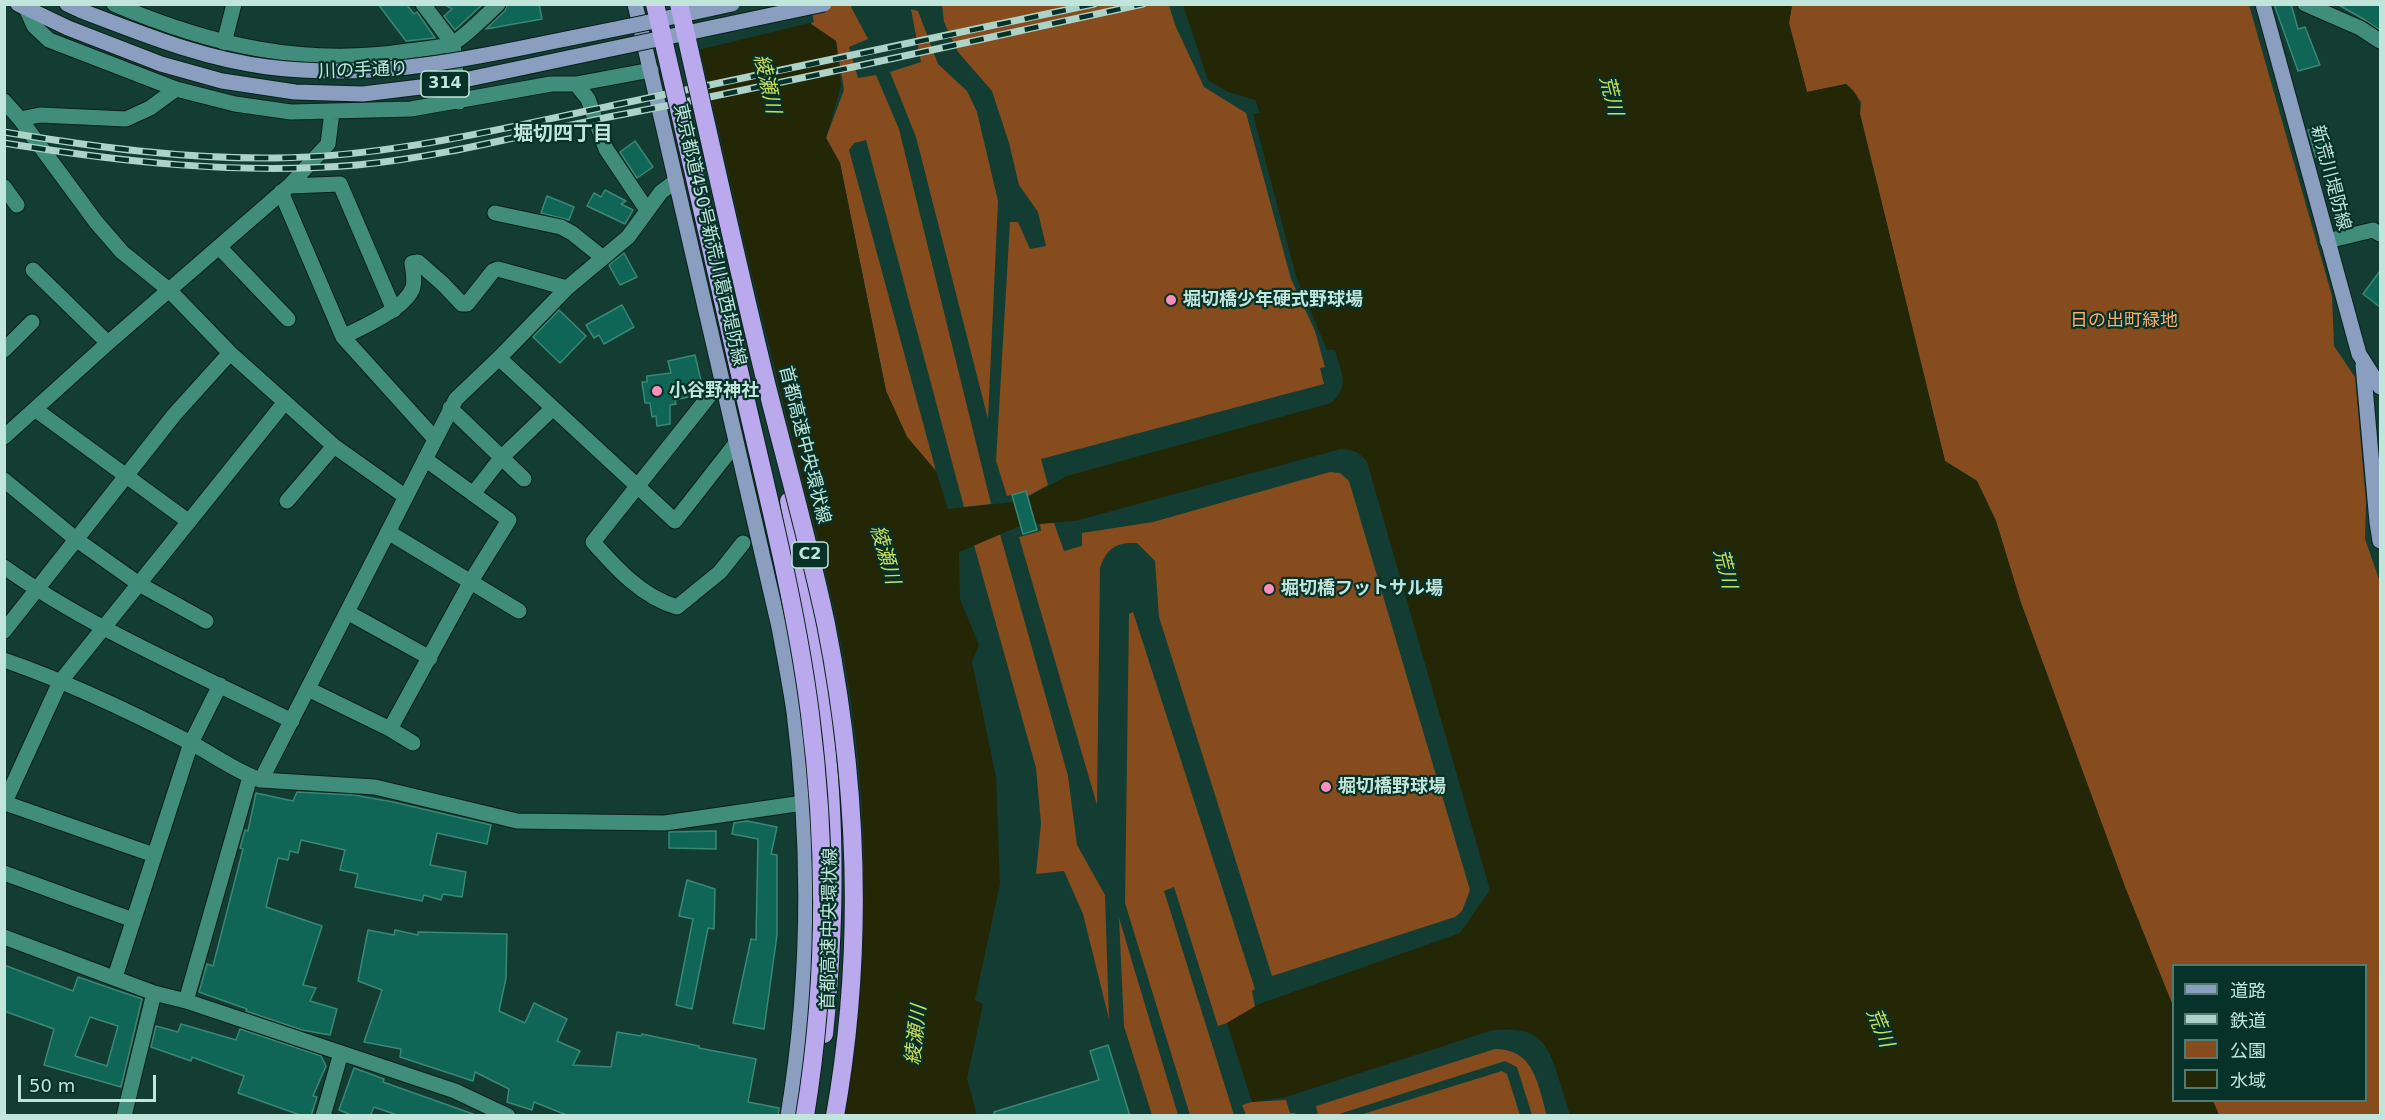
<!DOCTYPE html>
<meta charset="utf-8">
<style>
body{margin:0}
#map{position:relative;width:2385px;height:1120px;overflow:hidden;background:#133d33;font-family:"DejaVu Sans","Noto Sans JP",sans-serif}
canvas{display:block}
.frame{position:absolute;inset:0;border:6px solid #c1e5da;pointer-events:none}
.legend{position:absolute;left:2172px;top:964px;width:195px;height:138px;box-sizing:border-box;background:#073229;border:2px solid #517a70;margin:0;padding:8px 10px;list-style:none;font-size:18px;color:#c1e5da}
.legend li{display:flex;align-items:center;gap:12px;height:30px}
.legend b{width:30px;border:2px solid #517a70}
.scale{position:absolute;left:18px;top:1075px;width:138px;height:27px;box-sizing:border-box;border:3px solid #c1e5da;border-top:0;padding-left:8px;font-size:18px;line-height:21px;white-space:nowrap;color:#c1e5da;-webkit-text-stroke:4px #073229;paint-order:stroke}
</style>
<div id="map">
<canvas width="2385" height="1120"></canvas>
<div class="frame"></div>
<ul class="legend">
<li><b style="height:8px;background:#8a9ebf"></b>道路</li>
<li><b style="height:8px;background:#add2c7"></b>鉄道</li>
<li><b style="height:16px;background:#864c1d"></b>公園</li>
<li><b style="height:16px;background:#232706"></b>水域</li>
</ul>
<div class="scale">50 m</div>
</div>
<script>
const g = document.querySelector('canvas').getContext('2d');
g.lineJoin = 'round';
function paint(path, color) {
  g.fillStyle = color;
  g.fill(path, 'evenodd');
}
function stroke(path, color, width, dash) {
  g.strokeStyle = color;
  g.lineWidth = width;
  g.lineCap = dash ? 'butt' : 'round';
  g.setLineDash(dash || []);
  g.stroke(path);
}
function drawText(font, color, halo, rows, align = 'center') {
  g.font = font + ' "DejaVu Sans","Noto Sans JP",sans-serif';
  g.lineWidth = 4.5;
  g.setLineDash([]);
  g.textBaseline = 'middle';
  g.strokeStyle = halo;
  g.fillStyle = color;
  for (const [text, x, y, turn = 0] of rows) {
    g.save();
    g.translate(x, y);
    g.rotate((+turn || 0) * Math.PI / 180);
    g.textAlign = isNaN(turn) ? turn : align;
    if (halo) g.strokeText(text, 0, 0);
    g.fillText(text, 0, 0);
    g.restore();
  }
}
const green = new Path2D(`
 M1792 4 2249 5 2332 296 2334 346 2355 377 2366 502 2365 539 2380 582V1115H2219L2213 1101 2366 1100V966H2174L2173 1006 2125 887 2021 603 1996 521 1977 481 1945 461 1860 114 1861 102 1846 84 1807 92 1789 23Z
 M807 5H850L868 39 849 47 858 78 876 75 899 129 991 504 964 507 866 140 854 143 849 150 936 471 907 437 886 391 840 163 826 138 844 90 836 41 811 24Z
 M942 5H1169L1175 25 1204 87 1246 113 1291 279 1315 331 1325 367 1320 368 1324 384 1041 459 1048 485 1028 496 1026 491 1007 496 996 461 1010 222H1018L1030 249 1046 246 1038 212 1019 185 1009 143 992 91 958 52 944 22Z
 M911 9 918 11 938 64 967 91 977 112 998 201 988 419 916 137 890 72 921 62Z
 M1330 472 1340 473 1349 481 1470 890 1462 911 1455 917 1272 976 1159 617 1155 561 1137 543C1116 542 1107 548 1100 568L1097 805 1019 537 1041 531 1040 524 1054 523 1064 551 1082 546V533L1153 522Z
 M1000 534 1068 776 1077 845 1105 895 1109 1019 1083 914 1064 871 1036 874 1041 823 1036 768 974 545Z
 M1133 612 1255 989 1252 991 1255 1007 1227 1023 1218 1026 1174 887 1164 891 1234 1115H1190L1125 903 1129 614Z
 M1119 918 1178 1115H1152L1124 1026Z
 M1495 1049C1535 1049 1538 1086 1547 1115H1532L1517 1067 1505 1061 1336 1115H1318L1316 1106Z
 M1502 1071 1507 1074 1520 1115H1360Z
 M1286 1100 1290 1113H1295L1296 1115H1246L1242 1105 1252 1102Z`);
const water = new Path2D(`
 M690 5H807L811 24 836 41 841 86 826 138 840 163 886 391 907 437 936 471 948 509 1014 502 1020 526 959 552 960 599 979 645 972 662 996 777 1000 884 975 1000 983 1004 967 1079 977 1115H845C873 952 871 781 836 618 817 530 792 442 771 353 742 238 717 121 690 5Z
 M1183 5H1792L1789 23 1807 92 1846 84C1857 93 1861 100 1860 114L1945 461 1977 481 1996 521 2021 603 2125 887 2173 1006 2174 1100 2213 1101 2219 1115H1570C1565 1100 1561 1085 1556 1070 1544 1034 1531 1027 1493 1030L1286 1097 1252 1102 1227 1023 1259 1004 1460 933 1490 890 1367 462C1359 451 1353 450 1341 449L1075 521 1035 524 1028 497 1067 476 1331 403C1351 385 1341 374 1335 350H1327L1296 276 1253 114 1260 113 1255 100 1228 92 1208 80Z`);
const pier = new Path2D(`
 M687 4H810L814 22 698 50Z`);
const building = new Path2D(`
 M378 4H406L414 14 417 12 435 38 406 41Z
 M444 4H483L455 30 444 16 452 9Z
 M507 4H539L542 19 486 29 505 11Z
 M2274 4H2291L2298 29 2305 27 2320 65 2298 71Z
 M2337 4H2380V30L2365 20Z
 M2325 125 2333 152 2316 157 2308 130Z
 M635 141 653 167 637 178 620 152Z
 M605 190 626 201 621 204 633 210 625 224 587 206 594 193 601 197Z
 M547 196 574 207 569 220 541 213Z
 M624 253 637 277 620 285 609 265Z
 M2380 271V307L2363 294Z
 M622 305 634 327 604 344 599 335 594 338 586 325Z
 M559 310 586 336 560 363 533 337Z
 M695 355 702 385 691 388 693 396 675 400 676 404 670 405V424L657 426 656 416 652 417 650 403H645L642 382H647V376L671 373 668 361Z
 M1026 491 1037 530 1023 534 1012 495Z
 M297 792 354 795 393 802 491 825 487 844 437 833 430 865 466 872 462 897 443 894 441 900 424 895 422 901 355 887 358 874 340 870 345 850 301 840 298 853 290 851 288 860 278 858 266 907 322 926 303 985 316 988 310 1001 337 1009 330 1035 302 1030 246 1011 247 1009 199 992 207 964 213 966 243 849 240 848 245 830 248 831 256 793 293 801Z
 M747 821 777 827 771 854 777 855V935L764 1029 733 1023 751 939 756 940 758 839 732 834 734 823Z
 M716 831V849L669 848V832Z
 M687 880 715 889 714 929 708 928 692 1009 676 1005 693 919 679 916Z
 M368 930 394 935 395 930 418 935V932L507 934 506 978 499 1011 525 1023 534 1003 567 1019 557 1041 580 1051 573 1065 611 1067 617 1032 641 1036 642 1034 699 1046V1048L756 1059 748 1102 779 1108 778 1116H569L534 1102 532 1110 507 1102 509 1089 475 1072 473 1081 400 1057 401 1049 364 1042 382 990 358 981Z
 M4 965 73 991 78 977 142 999 121 1087 44 1065 54 1029 4 1011ZM90 1017 118 1026 107 1066 75 1056Z
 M181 1024 236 1040 240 1029 321 1056 326 1066 313 1096 317 1097 311 1116H303L238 1093 244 1076 192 1057 191 1061 151 1047 156 1026 178 1032Z
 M1108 1045 1130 1116H994V1112L1099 1080 1090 1051Z
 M354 1068 384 1079 383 1082 473 1114V1116H400L374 1107 370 1116H354L339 1110Z`);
const minor = new Path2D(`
 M114 4C210 45 304 67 408 51 420 49 443 48 453 43 465 37 487 14 498 4
 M423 4 453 44 459 102
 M2305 4 2360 28 2380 41
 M26 8 34 26 49 40 176 89 235 104 291 112 411 109 551 84H576L651 70
 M224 43 234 4
 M576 84 588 99 606 149 647 210
 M4 101 20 119 96 222 122 252 169 290 230 353 334 446 406 497
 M20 119 40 115 126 119 150 108 176 89
 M289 186 340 184 394 310
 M4 187 17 205
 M281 192 343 337 435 439
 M495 213 561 227 572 233 602 257
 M2327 241 2373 230 2380 234
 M219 247 288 319
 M33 270 108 343
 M343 337C362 327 406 309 413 287 415 281 413 271 412 263L418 262 443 284 462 304H467L493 271 498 269 567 288
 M4 350 32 322
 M499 358 675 521 736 443
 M710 395 593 542C616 568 642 597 677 607L720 572 743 543
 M450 408 524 479
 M36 410 188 521
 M4 437 108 343 289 186 328 144 332 112
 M4 480 77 540 139 584 206 621
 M473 494 501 458 553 408
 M287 501 334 446
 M388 532 519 611
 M4 567C93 630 195 672 292 721
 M347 612 430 658
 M4 631 174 415 230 353
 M4 660C68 682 129 711 189 742 213 754 236 772 261 780L375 787 517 821 665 823 803 803
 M308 689 390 729 413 743
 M390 729 471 581 509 520 425 459
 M261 780 456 399 499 358 567 288 628 237 661 192 676 181
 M5 803 154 855
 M4 804 60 682 285 402
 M4 873 133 920
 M4 937 154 993 186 1001 455 1091 508 1116
 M115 977 191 743 220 685
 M186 1001 250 777
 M124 1116 154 993
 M323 1116 341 1053`);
const major = new Path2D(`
 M18 4 68 28
 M67 4 82 11
 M635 4 779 627C784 655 790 684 794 712 811 847 810 982 788 1116
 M2263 4 2359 354 2380 387
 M2363 365 2377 522 2380 541`);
const highway = new Path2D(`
 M789 501C809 611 829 723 832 834 834 901 831 968 824 1034`);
const rail = new Path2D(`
 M4 132C94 147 184 159 275 158 388 157 500 129 610 106 771 73 932 39 1094 4
 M4 143C122 162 238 175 357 165 444 157 529 133 614 116 791 82 967 42 1143 4`);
const majorBridge = new Path2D(`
 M82 11C143 34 203 59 268 67 367 79 450 63 546 43 608 31 670 18 732 4
 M68 28 161 64 222 81 295 92 363 94 445 84 824 4`);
const highwayBridge = new Path2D(`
 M655 4C684 134 714 263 744 392 768 498 796 605 810 714 827 848 827 982 805 1116
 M679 4C708 132 736 260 767 387 787 466 809 544 826 624 858 786 864 953 835 1116`);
const markers = [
 [1171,300,6,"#ff8ebb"],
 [657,391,6,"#ff8ebb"],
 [1269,589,6,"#ff8ebb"],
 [1326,787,6,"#ff8ebb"]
];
const shields = [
 [445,84,48],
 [810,555,36]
];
const shieldNames = [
 ["314",445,84],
 ["C2",810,555]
];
const streetNames = [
 ["川の手通り",363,71,-2],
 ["新荒川堤防線",2330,178,75],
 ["東京都道450号新荒川葛西堤防線",709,235,77],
 ["首都高速中央環状線",804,445,76],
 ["首都高速中央環状線",830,929,-89]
];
const poiNames = [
 ["堀切橋少年硬式野球場",1183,300],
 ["小谷野神社",669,391],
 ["堀切橋フットサル場",1281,589],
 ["堀切橋野球場",1338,787]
];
const parkNames = [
 ["日の出町緑地",2124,321]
];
const waterNames = [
 ["綾瀬川",766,84,77],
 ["荒川",1610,96,76],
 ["綾瀬川",884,555,74],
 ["荒川",1724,569,76],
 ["荒川",1879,1028,68],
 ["綾瀬川",917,1035,-84]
];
const neighbourhoodNames = [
 ["堀切四丁目",563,135]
];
paint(green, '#864c1d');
paint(water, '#232706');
paint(pier, '#133d33');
paint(building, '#0f6656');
stroke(building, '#3a8775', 1.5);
stroke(minor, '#09211b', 17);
stroke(major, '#09211b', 17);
stroke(highway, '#09211b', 20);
stroke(minor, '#408d7b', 15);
stroke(major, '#8a9ebf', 15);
stroke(highway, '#bba9ed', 18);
stroke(rail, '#add2c7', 7);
stroke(rail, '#073229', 4.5, [14]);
stroke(majorBridge, '#09211b', 17, []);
stroke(highwayBridge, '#09211b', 20, []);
stroke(majorBridge, '#8a9ebf', 15);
stroke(highwayBridge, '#bba9ed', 18);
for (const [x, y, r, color] of markers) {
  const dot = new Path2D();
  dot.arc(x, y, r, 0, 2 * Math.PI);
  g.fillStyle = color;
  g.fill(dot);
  stroke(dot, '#073229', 2);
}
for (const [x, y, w] of shields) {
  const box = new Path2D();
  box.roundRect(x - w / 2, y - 13, w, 26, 4.5);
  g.fillStyle = '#073229';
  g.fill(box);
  stroke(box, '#c1e5da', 1.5);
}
drawText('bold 16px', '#c1e5da', null, shieldNames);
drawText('18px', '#c1e5da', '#073229', streetNames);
drawText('bold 18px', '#c1e5da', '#073229', poiNames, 'left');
drawText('18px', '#ffab6e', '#073229', parkNames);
drawText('italic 20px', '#cdde59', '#073229', waterNames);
drawText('bold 20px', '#c1e5da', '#073229', neighbourhoodNames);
</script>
